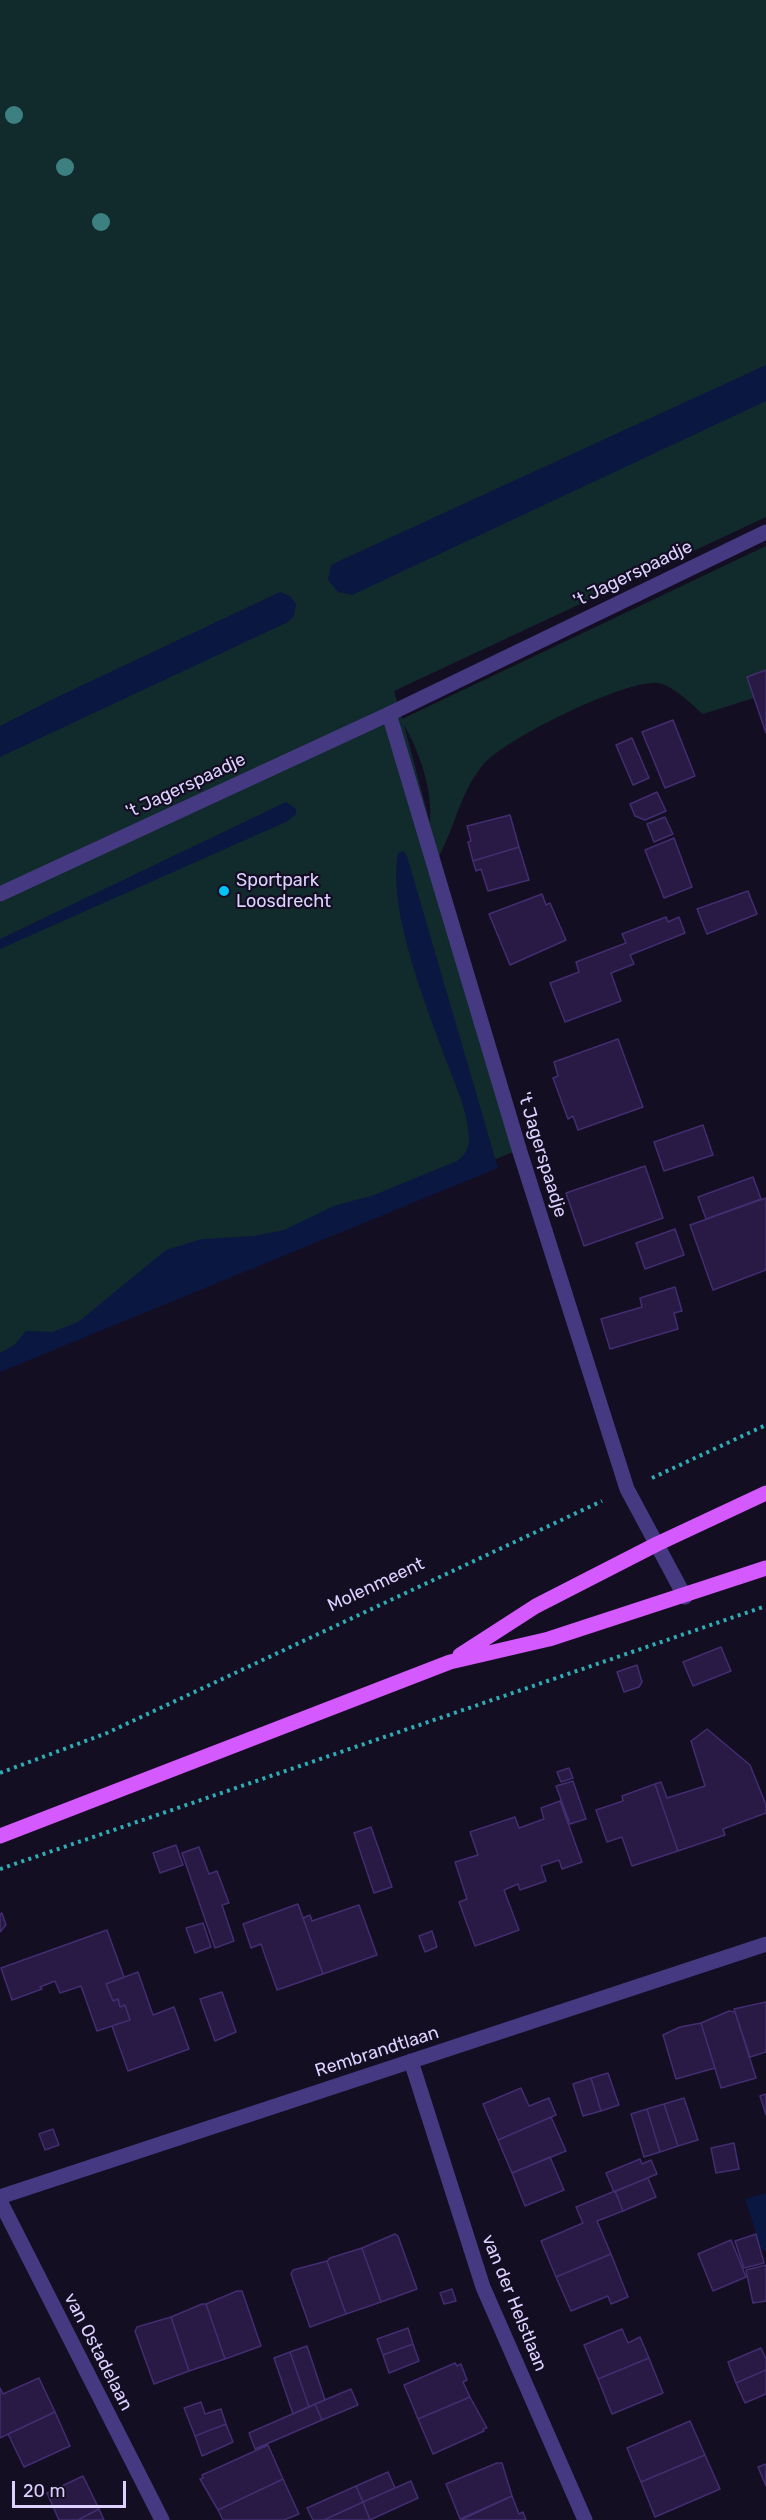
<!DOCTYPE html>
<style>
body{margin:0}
#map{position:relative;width:766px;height:2520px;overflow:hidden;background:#140e23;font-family:Rubik,sans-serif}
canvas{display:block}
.scale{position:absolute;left:12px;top:2481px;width:114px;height:27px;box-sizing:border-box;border:3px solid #dcd1ff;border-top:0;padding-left:8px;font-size:18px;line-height:21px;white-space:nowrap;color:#dcd1ff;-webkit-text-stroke:4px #140e23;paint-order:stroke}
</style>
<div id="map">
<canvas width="766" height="2520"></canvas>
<div class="scale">20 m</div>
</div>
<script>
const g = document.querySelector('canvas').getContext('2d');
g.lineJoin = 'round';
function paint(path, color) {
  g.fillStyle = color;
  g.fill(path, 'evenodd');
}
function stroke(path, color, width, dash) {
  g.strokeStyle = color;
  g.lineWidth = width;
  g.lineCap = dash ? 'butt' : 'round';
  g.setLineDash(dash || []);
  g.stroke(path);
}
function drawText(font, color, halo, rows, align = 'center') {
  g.font = font + ' Rubik,sans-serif';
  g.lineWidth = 4.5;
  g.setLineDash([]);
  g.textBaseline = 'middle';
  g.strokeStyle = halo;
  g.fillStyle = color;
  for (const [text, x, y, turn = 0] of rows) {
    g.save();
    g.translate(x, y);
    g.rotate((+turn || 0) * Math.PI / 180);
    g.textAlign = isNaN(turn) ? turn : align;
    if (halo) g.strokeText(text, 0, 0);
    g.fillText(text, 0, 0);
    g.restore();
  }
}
const green = new Path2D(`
 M0 0H766V517L394 691 402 719 766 546V694L703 714C691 704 674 686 658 683 626 679 502 740 482 766 460 793 455 827 439 856L518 1150 0 1362ZM404 725C420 753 433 790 430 823Z`);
const water = new Path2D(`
 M766 365V401L352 595 338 592 328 580 331 565 337 562Z
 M280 592 290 596 296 604 294 616 288 622 0 757V726L53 699Z
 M286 802 296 809V814L288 821 0 949V939Z
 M403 851 407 856 498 1168 0 1372V1353L14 1345 26 1331 52 1332 78 1322 166 1250 202 1239 254 1236 284 1230 334 1206 374 1195 457 1161C465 1155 469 1149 469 1138 468 1112 456 1086 447 1063 427 1007 387 911 398 853Z
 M766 2193V2250L762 2251 745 2199Z`);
const building = new Path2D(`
 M766 670V733L747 677Z
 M673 720 695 776 665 788 642 732Z
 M632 738 649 778 633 785 616 745Z
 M657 792 666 811 645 820 635 816 630 804Z
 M510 815 519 847 473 861 468 842 471 841 467 826Z
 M665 817 673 834 654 842 647 824Z
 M674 838 692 887 664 898 645 850Z
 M519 847 529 880 488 891 481 869 476 871 473 861Z
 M748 891 757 914 707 934 697 909Z
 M542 894 546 905 550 903 566 940 510 965 489 914Z
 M666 917 668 922 679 917 685 933 630 955 634 964 611 973 621 1001 565 1022 550 983 579 972 576 962 626 943 622 934Z
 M618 1039 643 1107 578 1130 573 1116 568 1119 553 1078 558 1076 554 1062Z
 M703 1125 713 1155 664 1171 654 1142Z
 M645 1166 663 1218 584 1246 566 1193Z
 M753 1177 761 1199 706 1219 698 1197Z
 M766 1198V1270L713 1290 690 1225Z
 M675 1229 684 1255 645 1269 636 1243Z
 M675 1287 682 1311 674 1313 678 1329 610 1349 601 1319 642 1307 640 1298Z
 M721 1647 731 1671 693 1686 683 1662Z
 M637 1665 642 1682 639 1687 624 1692 617 1672Z
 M707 1729 750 1765 766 1805V1813L723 1829 725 1835 678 1851 655 1784 661 1782 667 1798 705 1786 691 1741Z
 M569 1768 573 1778 561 1782 557 1772Z
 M573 1781 586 1819 570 1824 556 1786Z
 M655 1784 678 1851 632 1866 622 1837 607 1842 596 1810 623 1801 622 1796Z
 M560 1801 582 1862 562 1869 559 1860 541 1866 546 1881 520 1890 518 1884 504 1890 519 1930 475 1946 459 1902 467 1899 455 1862 478 1855 470 1832 515 1817 519 1828 544 1819 541 1808Z
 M371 1827 392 1887 374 1893 354 1833Z
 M176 1845 183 1865 160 1873 153 1853Z
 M199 1847 209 1874 217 1871 229 1903 222 1905 234 1941 215 1948 182 1853Z
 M298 1904 323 1974 277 1990 261 1944 251 1948 243 1924Z
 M359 1905 377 1955 323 1974 303 1918 310 1915 312 1921Z
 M2 1913 6 1925 0 1932V1914Z
 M203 1923 211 1947 195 1953 186 1928Z
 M107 1930 124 1977 106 1984 113 2001 118 1999 120 2007 125 2005 130 2020 97 2031 81 1986 60 1993 55 1981 40 1987 42 1989 12 2000 1 1968Z
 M432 1931 437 1947 425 1952 419 1936Z
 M138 1972 153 2015 174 2007 189 2049 128 2071 112 2026 130 2020 125 2005 120 2007 118 1999 113 2001 106 1984Z
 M222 1992 236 2032 215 2041 200 1999Z
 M766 2002V2052L750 2057 734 2009Z
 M729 2011 735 2012 756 2078 721 2088 701 2023Z
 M701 2023 715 2068 676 2079 663 2035 680 2027Z
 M608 2073 619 2105 601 2111 591 2078Z
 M591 2078 601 2111 583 2116 573 2084Z
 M521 2088 529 2106 549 2098 556 2115 498 2140 483 2104Z
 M766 2094V2115L760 2096Z
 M684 2098 698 2140 678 2146 664 2104Z
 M664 2104 678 2146 660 2152 647 2109Z
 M647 2109 660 2152 644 2157 631 2114Z
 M551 2117 566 2151 512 2173 498 2140Z
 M53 2129 59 2145 45 2150 39 2134Z
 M734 2143 739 2169 716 2173 711 2148Z
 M550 2157 564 2190 525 2206 512 2173Z
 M640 2159 642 2164 651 2160 657 2174 614 2192 606 2173Z
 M648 2178 656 2197 623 2211 615 2191Z
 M615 2191 623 2211 597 2221 611 2254 556 2277 541 2241 583 2223 576 2207Z
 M395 2234 398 2236 417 2289 381 2302 362 2248Z
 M756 2234 764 2263 744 2268 735 2241Z
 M731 2240 746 2277 713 2291 698 2254Z
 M362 2248 381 2302 346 2314 327 2261 330 2258Z
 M611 2254 628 2297 611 2304 608 2296 571 2311 556 2277Z
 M327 2261 346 2314 310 2327 291 2274 293 2270Z
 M766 2265V2301L753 2303 746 2270Z
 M452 2289 456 2301 444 2304 440 2293Z
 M237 2291H242L261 2346 225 2359 206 2304Z
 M202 2304H206L225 2359 189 2371 171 2317Z
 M171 2317 189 2371 154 2384 135 2331 137 2327Z
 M408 2328 413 2344 383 2355 377 2339Z
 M622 2329 628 2343 640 2337 649 2358 598 2379 584 2345Z
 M413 2344 419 2361 389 2373 383 2355Z
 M307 2346 325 2400 309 2407 290 2352Z
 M761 2348 766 2359V2370L736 2383 728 2362Z
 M290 2352 309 2407 293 2414 274 2358Z
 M649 2358 663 2393 612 2414 598 2379Z
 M455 2363 457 2366 461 2364 467 2380 463 2382 470 2397 418 2419 404 2385Z
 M766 2370V2394L745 2403 736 2383Z
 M39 2378 55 2412 0 2438V2388L3 2394Z
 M351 2389 358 2405 322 2420 315 2404Z
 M470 2397 487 2428 483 2429 484 2431 433 2454 418 2419Z
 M201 2402 205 2414 221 2409 226 2424 195 2436 184 2408Z
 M315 2404 322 2420 255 2449 249 2433Z
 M55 2412 70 2446 24 2467 8 2434Z
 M690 2421 705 2455 641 2482 627 2448Z
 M226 2424 233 2442 202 2456 195 2436Z
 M268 2445 283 2479 218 2510 200 2479 203 2478 202 2475Z
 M705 2455 720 2489 655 2517 641 2482Z
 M497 2463H502L512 2496 460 2519 446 2484Z
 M766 2464V2486L758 2467Z
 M388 2472 395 2488 363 2502 356 2486Z
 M83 2476 99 2509 78 2520H59L47 2493Z
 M283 2479 299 2514 284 2520H223L218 2510Z
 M411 2481 418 2498 370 2520 363 2502Z
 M356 2486 363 2502 324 2520H313L307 2508Z
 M512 2496 519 2514 523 2512 526 2520H461Z
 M363 2502 370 2520H324Z
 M99 2509 104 2520H78Z`);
const path = new Path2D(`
 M652 1478 766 1425
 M0 1773 107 1733 602 1501
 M0 1869 766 1606`);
const minor = new Path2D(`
 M389 714 520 1152 627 1489 685 1597
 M0 894 389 714 766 532
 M411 2061 483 2287 585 2520
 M0 2197 766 1944
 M0 2201 162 2520`);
const major = new Path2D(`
 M460 1655 536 1606 657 1544 766 1493
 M0 1836 450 1662 549 1639 766 1568`);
const trees = [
 [14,115],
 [65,167],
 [101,222]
];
const markers = [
 [224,891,6,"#02c2fa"]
];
const streetNames = [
 ["'t Jagerspaadje",633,574,-26],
 ["'t Jagerspaadje",186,786,-25],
 ["'t Jagerspaadje",542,1155,73],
 ["Molenmeent",376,1585,-25],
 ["Rembrandtlaan",377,2052,-18],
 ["van der Helstlaan",514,2303,68],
 ["van Ostadelaan",98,2352,63]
];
const poiNames = [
 ["Sportpark",236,881],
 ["Loosdrecht",236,902]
];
paint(green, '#112b2d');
paint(water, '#0a1741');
paint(building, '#281a44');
stroke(building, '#422d70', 1.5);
stroke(path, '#2facb4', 4, [3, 4.5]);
stroke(minor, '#453a82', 15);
stroke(major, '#d459fe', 15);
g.fillStyle = '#3c8081';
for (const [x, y] of trees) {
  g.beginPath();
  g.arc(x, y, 9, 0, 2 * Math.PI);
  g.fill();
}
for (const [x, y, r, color] of markers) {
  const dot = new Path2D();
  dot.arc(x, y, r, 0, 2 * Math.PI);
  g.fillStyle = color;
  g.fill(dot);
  stroke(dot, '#140e23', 2);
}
drawText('18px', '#dcd1ff', '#140e23', streetNames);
drawText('18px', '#dcd1ff', '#140e23', poiNames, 'left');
</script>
